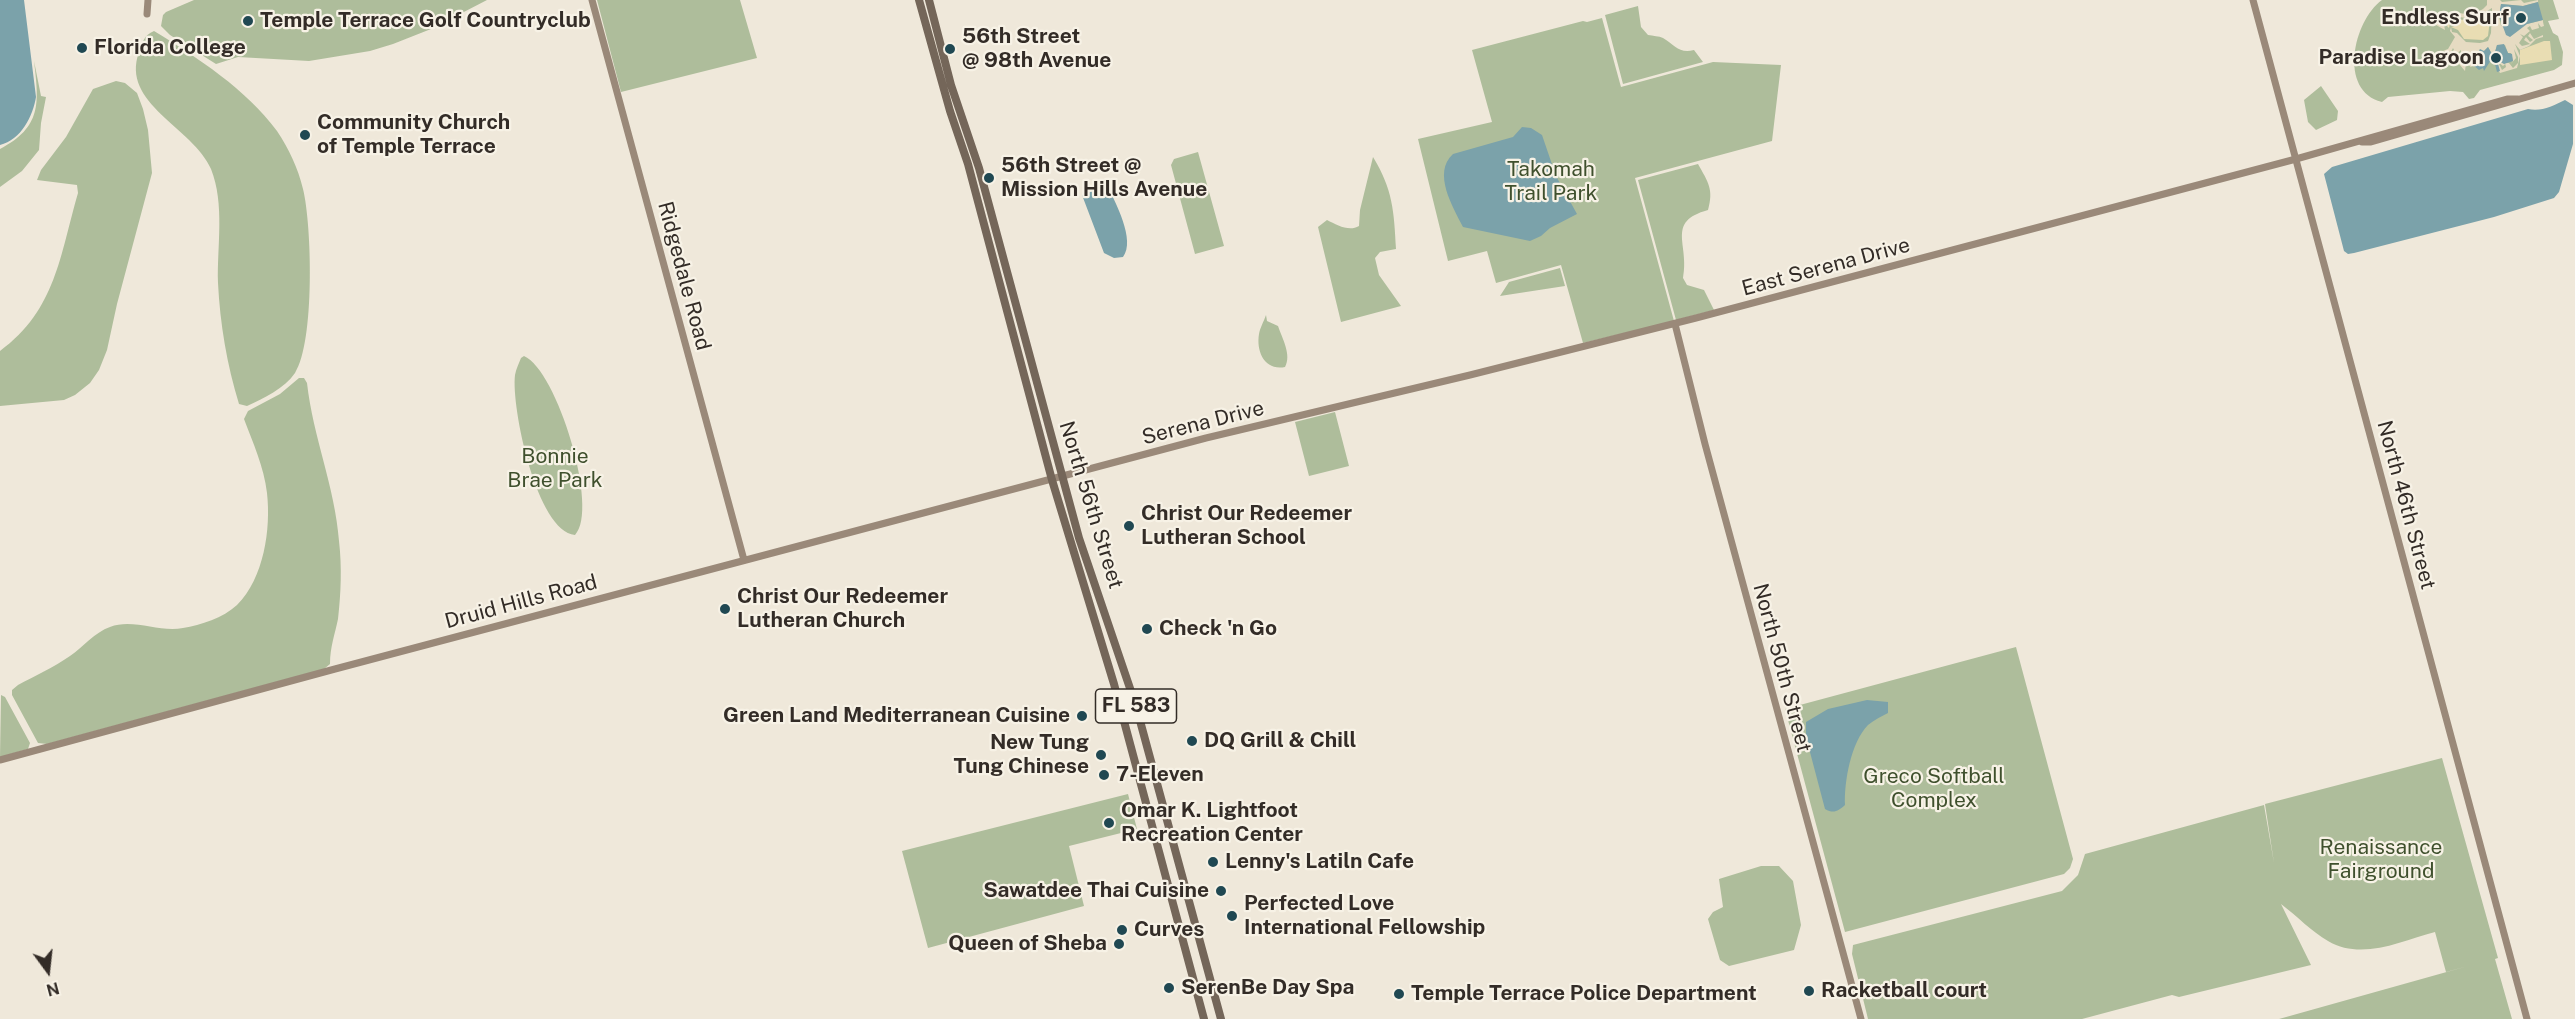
<!DOCTYPE html>
<style>
body{margin:0}
#map{position:relative;width:2575px;height:1019px;overflow:hidden;background:#efe8da;font-family:"Public Sans",sans-serif}
canvas{display:block}
.north{position:absolute;left:18px;top:941px;width:60px;height:60px;-webkit-text-stroke:4px #f7f2e6;paint-order:stroke;rotate:165deg;font-size:16px;font-weight:700;line-height:24px;text-align:center;color:#332c27}
.north::after{content:'';display:block;margin:auto;width:21px;height:27px;background:#332c27;clip-path:polygon(50% 0,100% 100%,50% 72%,0 100%)}
</style>
<div id="map">
<canvas width="2575" height="1019"></canvas>
<div class="north">N</div>
</div>
<script>
const g = document.querySelector('canvas').getContext('2d');
g.lineJoin = 'round';
function paint(path, color) {
  g.fillStyle = color;
  g.fill(path, 'evenodd');
}
function stroke(path, color, width, dash) {
  g.strokeStyle = color;
  g.lineWidth = width;
  g.lineCap = dash ? 'butt' : 'round';
  g.setLineDash(dash || []);
  g.stroke(path);
}
function drawText(font, color, halo, rows, align = 'center') {
  g.font = font + ' "Public Sans",sans-serif';
  g.lineWidth = 4.5;
  g.setLineDash([]);
  g.textBaseline = 'middle';
  g.strokeStyle = halo;
  g.fillStyle = color;
  for (const [text, x, y, turn = 0] of rows) {
    g.save();
    g.translate(x, y);
    g.rotate((+turn || 0) * Math.PI / 180);
    g.textAlign = isNaN(turn) ? turn : align;
    if (halo) g.strokeText(text, 0, 0);
    g.fillText(text, 0, 0);
    g.restore();
  }
}
const green = new Path2D(`
 M194 0H487L431 29 393 44 370 51 309 61 238 57 216 64 170 35 161 26 163 15 166 12Z
 M597 0H740L757 58 621 92Z
 M2382 0H2553L2559 19 2548 21 2553 33 2558 36 2563 52 2562 65 2554 70 2480 90 2474 98 2469 99 2463 92 2450 91 2388 97 2382 102C2338 91 2353 21 2382 0Z
 M1638 6 1641 27 1648 35C1653 36 1659 36 1663 38 1675 45 1679 54 1694 50L1703 62 1623 84 1605 15Z
 M1602 18 1621 87 1713 62 1781 65 1772 141 1635 178 1674 321 1583 343 1561 265 1496 283 1487 251 1448 261 1418 139 1492 122 1472 50 1583 21 1587 22Z
 M154 31C198 58 246 89 277 131 289 149 298 168 303 189 312 225 315 342 295 373 284 389 264 398 247 406L239 404C227 365 220 324 218 283 217 246 225 204 211 169 193 127 120 104 139 52 142 43 144 35 154 31Z
 M34 61 41 96 46 97 41 123 39 150 22 171 0 187V149C42 127 39 103 34 61Z
 M116 81 125 83 137 93 143 109 148 130 152 173 117 304 107 350 99 370 90 383 75 395 64 400 0 406V351C56 310 60 255 78 193L77 185 37 180 41 170 66 137 93 89Z
 M2321 86 2338 111 2337 120 2316 130 2308 122 2304 100Z
 M1198 152 1224 246 1195 254 1171 165 1174 159Z
 M1373 157C1393 190 1394 211 1396 249L1380 252 1375 258 1379 275 1401 306 1341 322 1318 227 1327 220C1337 225 1349 232 1359 226L1360 210Z
 M1698 164C1708 182 1714 189 1708 210 1665 222 1690 244 1683 278L1687 285 1704 290 1714 310 1676 320 1638 180Z
 M1560 268 1565 286 1500 296 1509 282Z
 M1266 315 1267 321 1278 326C1282 338 1292 355 1285 367 1265 371 1256 352 1259 334 1260 328 1264 321 1266 315Z
 M524 356C557 370 600 510 575 535 537 532 511 407 515 375 516 369 519 363 521 358Z
 M299 378H304L307 383C313 437 335 487 339 541 342 567 341 593 338 619 335 634 330 647 330 664L324 669 47 744 38 743 12 695V690L18 685C35 676 54 667 70 656 83 647 95 632 110 627 133 618 160 633 183 628 201 625 223 618 237 605 264 578 271 529 267 493 264 467 253 443 244 419L248 411 280 394Z
 M1335 412 1349 466 1309 476 1295 422Z
 M2016 647 2073 859 2070 868 2064 874 1845 932 1785 709Z
 M1 695 5 697 30 743 28 749 0 757Z
 M2442 758 2498 958 2495 959 2512 1019H2279L2468 966 2446 972 2435 932C2401 941 2362 961 2328 941 2312 932 2297 916 2281 904L2311 965 2179 997 2172 995 2082 1019H1868L1852 954 1853 945 2062 891 2078 875 2085 854 2264 805 2274 863 2265 804Z
 M1128 794 1137 829 1069 846 1084 906 928 948 902 851Z
 M1761 866H1779L1793 881 1801 925 1794 950 1729 966 1720 960 1708 919 1713 912 1723 907 1719 879Z`);
const sand = new Path2D(`
 M2485 14 2490 19 2488 36 2483 40 2464 39 2458 30 2451 27 2458 25 2455 22 2450 23 2449 28 2447 26 2450 21C2462 18 2473 23 2485 14Z
 M2544 41H2550L2552 60 2520 65V50Z`);
const plaza = new Path2D(`
 M2487 0H2500L2502 2 2521 0 2524 3 2538 0V2L2523 6 2501 4 2499 16 2501 26 2527 24 2543 20V22L2544 26 2541 27 2538 23 2539 28 2532 30 2530 26 2527 28 2530 31 2524 36 2520 34 2523 37 2519 43 2522 46 2530 44 2524 40 2526 37 2530 42 2533 40 2528 36 2530 33 2534 39 2543 35V37L2536 39 2529 46 2520 50 2515 44 2520 56 2517 68 2500 73 2498 70 2497 60 2505 64 2503 66 2498 62 2502 70 2506 67 2505 63H2509L2513 68 2518 63V57L2514 49 2516 58 2510 65 2513 61 2511 53H2508L2505 45H2497L2495 52 2492 54 2488 47 2484 51H2478L2482 57 2471 67 2466 63 2465 71 2459 64 2462 61 2458 56 2449 64 2444 60 2439 64 2445 67 2441 70 2437 65 2444 58 2450 62 2457 55 2461 54V50L2453 57 2450 54 2454 50 2453 48 2451 52 2443 51 2432 57 2420 54 2432 55 2448 49 2455 37 2450 31 2451 27 2452 32 2457 33 2466 42 2480 43 2488 41 2491 33 2492 8 2474 19 2459 17 2443 20 2445 30 2436 25 2440 15 2450 17 2459 13 2472 15 2483 9 2487 5Z`);
const water = new Path2D(`
 M0 0H24L36 97C33 116 21 140 0 145Z
 M2538 2 2543 20 2527 24 2510 37 2506 35 2499 16 2501 4 2523 6Z
 M2504 44 2508 53 2512 54 2513 61 2504 64 2497 60 2500 71 2497 72 2494 60H2491L2484 71 2483 68 2479 70 2473 65 2482 57 2478 52 2480 49 2484 51 2488 47 2492 54 2495 52 2497 45Z
 M2565 100 2573 105V144L2559 192 2554 198 2494 217 2354 253 2348 254 2344 251 2324 174 2332 167 2528 109C2541 112 2553 106 2565 100Z
 M1522 127 1531 128 1542 135 1556 176 1577 214 1550 228 1541 236 1530 241 1463 227C1453 207 1432 173 1453 154L1513 137Z
 M1107 185C1115 202 1136 240 1123 257L1114 258 1104 253 1082 195Z
 M1867 700 1888 702V713C1882 716 1874 720 1868 725 1851 742 1844 782 1845 805 1838 811 1834 814 1825 809L1806 737V722L1828 709Z`);
const secondary = new Path2D(`
 M592 0 744 560
 M2253 0 2527 1019
 M147 14 148 0
 M2362 142H2371L2575 83
 M1675 324 1705 444 1861 1019
 M0 760 335 669 1206 438 1470 375 1696 318 2296 159 2507 99H2518`);
const primary = new Path2D(`
 M919 0 950 111 968 164 1052 480 1114 684 1204 1019
 M929 0 951 85 979 168 1079 538 1136 706 1221 1019`);
const markers = [
 [2521,18,6,"#204852"],
 [248,21,6,"#204852"],
 [82,48,6,"#204852"],
 [950,49,6,"#204852"],
 [2496,58,6,"#204852"],
 [305,135,6,"#204852"],
 [989,178,6,"#204852"],
 [1129,526,6,"#204852"],
 [725,609,6,"#204852"],
 [1147,629,6,"#204852"],
 [1082,716,6,"#204852"],
 [1192,741,6,"#204852"],
 [1101,755,6,"#204852"],
 [1104,775,6,"#204852"],
 [1109,823,6,"#204852"],
 [1213,862,6,"#204852"],
 [1221,891,6,"#204852"],
 [1232,916,6,"#204852"],
 [1122,930,6,"#204852"],
 [1119,944,6,"#204852"],
 [1169,988,6,"#204852"],
 [1809,991,6,"#204852"],
 [1399,994,6,"#204852"]
];
const shields = [
 [1136,706,81]
];
const shieldNames = [
 ["FL 583",1136,706]
];
const poiNames = [
 ["Endless Surf",2509,18,"right"],
 ["Temple Terrace Golf Countryclub",260,21],
 ["56th Street",962,37],
 ["@ 98th Avenue",962,61],
 ["Florida College",94,48],
 ["Paradise Lagoon",2484,58,"right"],
 ["Community Church",317,123],
 ["of Temple Terrace",317,147],
 ["56th Street @",1001,166],
 ["Mission Hills Avenue",1001,190],
 ["Christ Our Redeemer",1141,514],
 ["Lutheran School",1141,538],
 ["Christ Our Redeemer",737,597],
 ["Lutheran Church",737,621],
 ["Check 'n Go",1159,629],
 ["Green Land Mediterranean Cuisine",1070,716,"right"],
 ["DQ Grill & Chill",1204,741],
 ["New Tung",1089,743,"right"],
 ["Tung Chinese",1089,767,"right"],
 ["7-Eleven",1116,775],
 ["Omar K. Lightfoot",1121,811],
 ["Recreation Center",1121,835],
 ["Lenny's Latiln Cafe",1225,862],
 ["Sawatdee Thai Cuisine",1209,891,"right"],
 ["Perfected Love",1244,904],
 ["International Fellowship",1244,928],
 ["Curves",1134,930],
 ["Queen of Sheba",1107,944,"right"],
 ["SerenBe Day Spa",1181,988],
 ["Racketball court",1821,991],
 ["Temple Terrace Police Department",1411,994]
];
const parkNames = [
 ["Takomah",1551,170],
 ["Trail Park",1551,194],
 ["Bonnie",555,457],
 ["Brae Park",555,481],
 ["Greco Softball",1934,777],
 ["Complex",1934,801],
 ["Renaissance",2381,848],
 ["Fairground",2381,872]
];
const streetNames = [
 ["East Serena Drive",1826,267,-15],
 ["Ridgedale Road",684,276,75],
 ["Serena Drive",1203,423,-14],
 ["North 56th Street",1091,505,73],
 ["North 46th Street",2406,505,75],
 ["Druid Hills Road",521,602,-15],
 ["North 50th Street",1782,668,75]
];
paint(green, '#aebd9b');
paint(sand, '#e9ddb3');
paint(plaza, '#e6dbc2');
paint(water, '#7ba2aa');
stroke(secondary, '#9a8979', 7);
stroke(primary, '#746659', 8);
for (const [x, y, r, color] of markers) {
  const dot = new Path2D();
  dot.arc(x, y, r, 0, 2 * Math.PI);
  g.fillStyle = color;
  g.fill(dot);
  stroke(dot, '#f7f2e6', 2);
}
for (const [x, y, w] of shields) {
  const box = new Path2D();
  box.roundRect(x - w / 2, y - 17, w, 34, 4.5);
  g.fillStyle = '#f7f2e6';
  g.fill(box);
  stroke(box, '#332c27', 1.5);
}
drawText('bold 20px', '#332c27', null, shieldNames);
drawText('bold 21px', '#332c27', '#f7f2e6', poiNames, 'left');
drawText('21px', '#3f502d', '#f7f2e6', parkNames);
drawText('21px', '#332c27', '#f7f2e6', streetNames);
</script>
